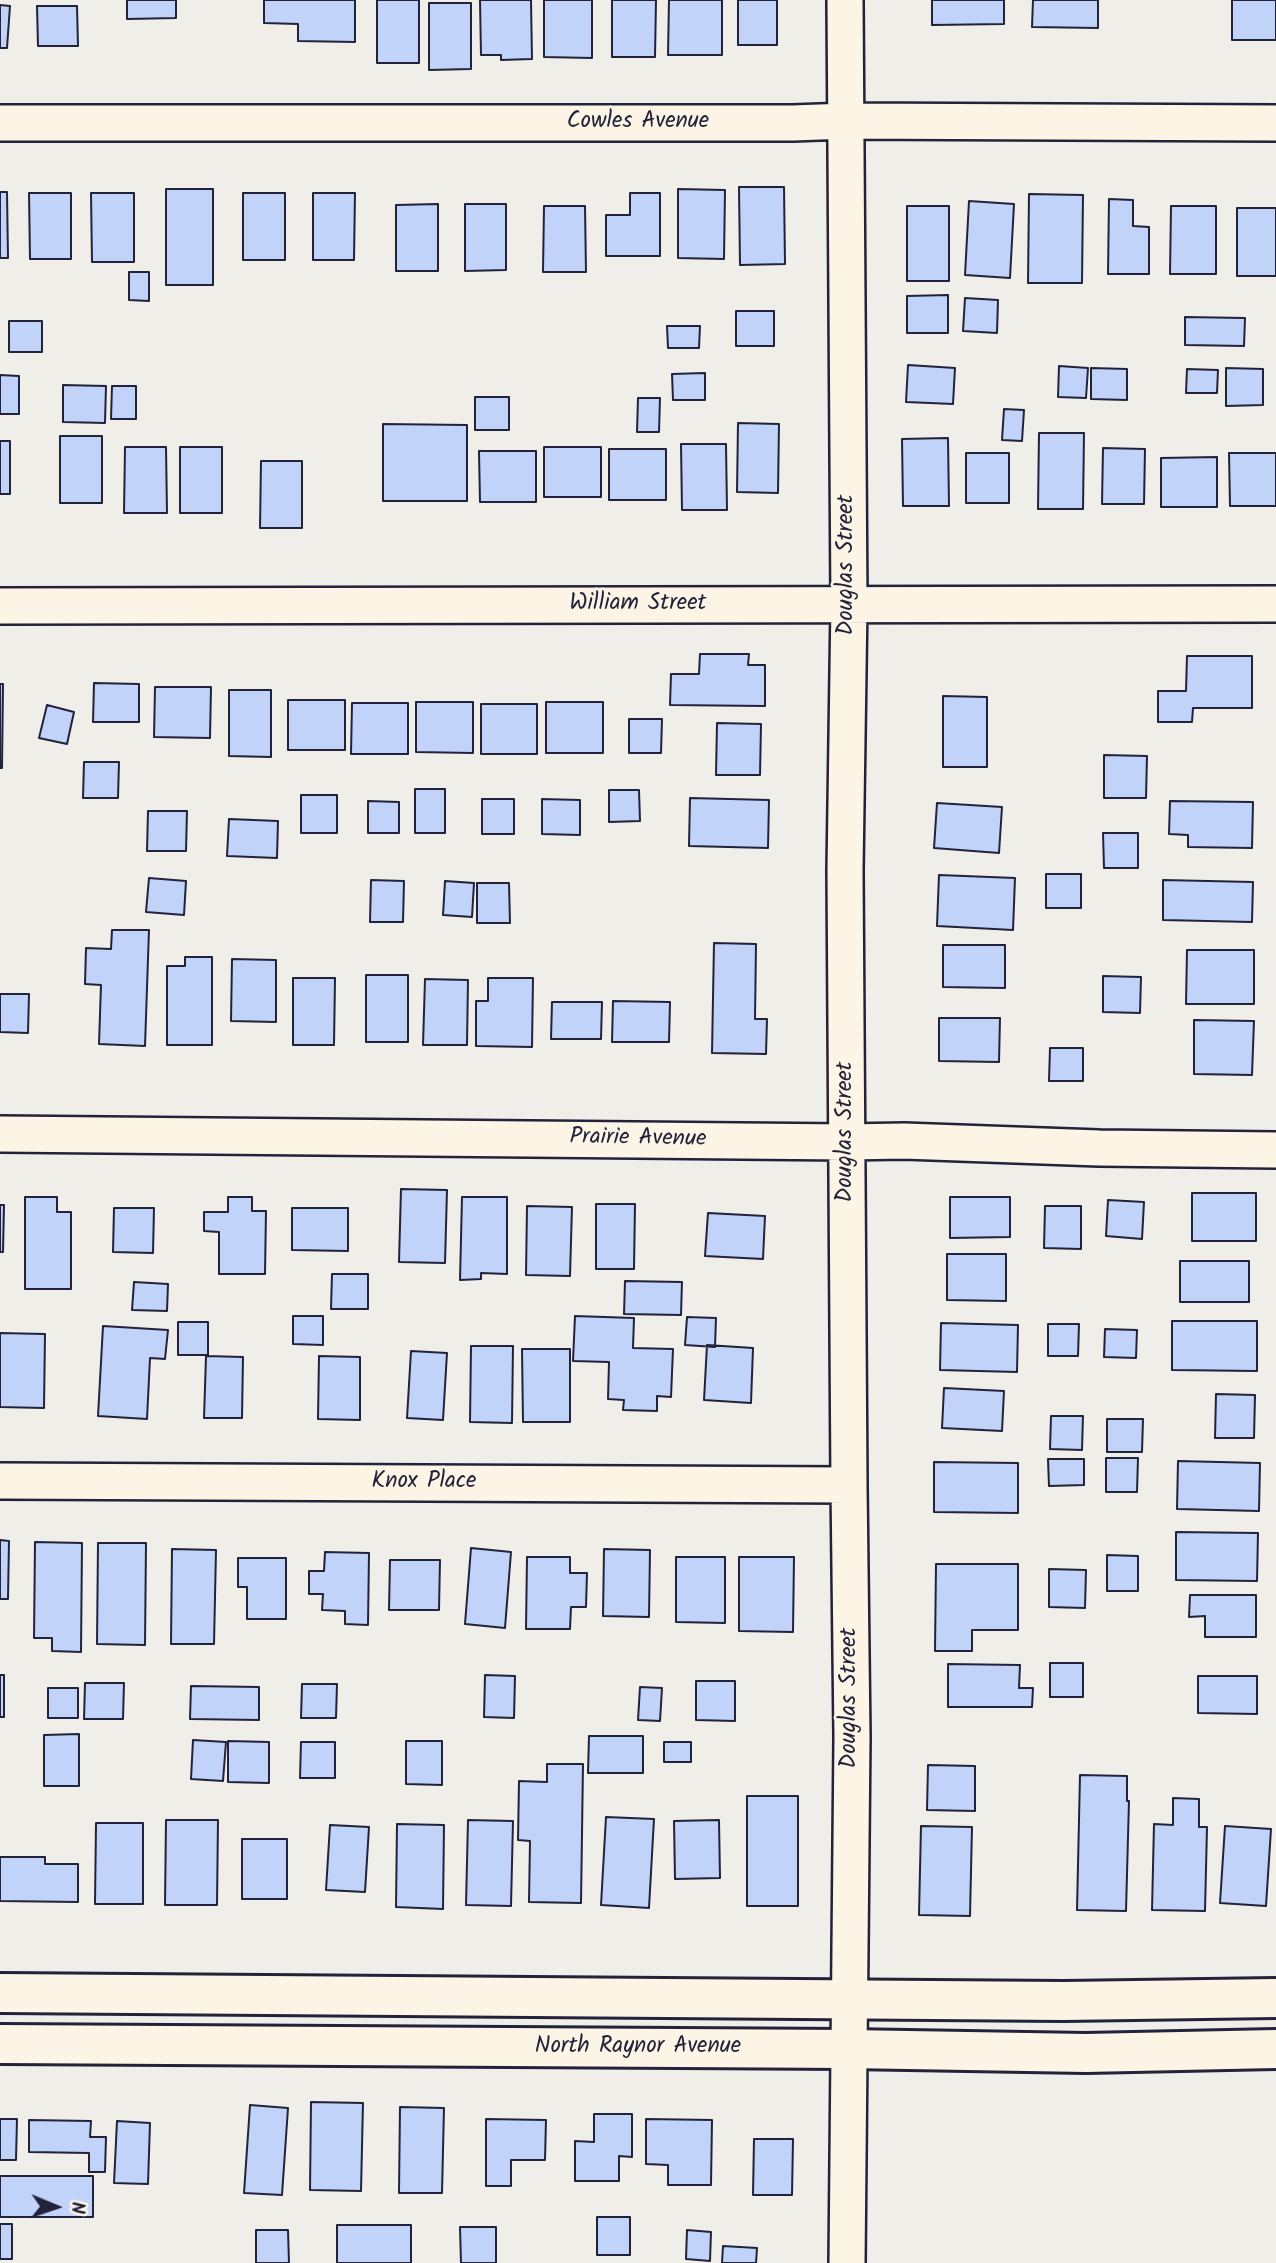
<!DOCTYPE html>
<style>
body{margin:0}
#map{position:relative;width:1276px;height:2263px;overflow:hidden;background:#f0eee9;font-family:Kalam,sans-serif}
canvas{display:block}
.north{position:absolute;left:21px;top:2172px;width:70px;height:70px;-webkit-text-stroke:5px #fcf5e5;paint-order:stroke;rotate:92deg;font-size:19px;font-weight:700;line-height:28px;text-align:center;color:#22223b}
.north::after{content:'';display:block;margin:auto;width:24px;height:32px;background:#22223b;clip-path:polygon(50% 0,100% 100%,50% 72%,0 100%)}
</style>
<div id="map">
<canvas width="1276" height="2263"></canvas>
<div class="north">N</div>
</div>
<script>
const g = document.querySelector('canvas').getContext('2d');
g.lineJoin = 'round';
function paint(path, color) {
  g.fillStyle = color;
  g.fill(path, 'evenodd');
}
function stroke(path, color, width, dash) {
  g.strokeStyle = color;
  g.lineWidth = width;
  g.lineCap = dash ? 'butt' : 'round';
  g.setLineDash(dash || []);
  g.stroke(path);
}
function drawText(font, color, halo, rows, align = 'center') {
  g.font = font + ' Kalam,sans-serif';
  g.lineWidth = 5;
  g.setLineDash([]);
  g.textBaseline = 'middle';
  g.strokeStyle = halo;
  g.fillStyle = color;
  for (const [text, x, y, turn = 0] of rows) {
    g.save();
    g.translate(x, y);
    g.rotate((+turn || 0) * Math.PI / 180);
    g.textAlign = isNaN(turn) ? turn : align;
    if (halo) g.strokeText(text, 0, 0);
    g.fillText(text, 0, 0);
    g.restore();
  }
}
const building = new Path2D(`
 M127 0H176V18L127 19Z
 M264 0H355V42L298 41V24L264 23Z
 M377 0H419V63H377Z
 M480 0H531L532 59 501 60V55H481Z
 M544 0H592V58L544 57Z
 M612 0H656L655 57H612Z
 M669 0H722V55H668Z
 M738 0H777V45H738Z
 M932 0H1004V24L932 25Z
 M1033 0H1098V28L1032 27Z
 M1232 0H1276V40H1232Z
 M429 3H471V69L429 70Z
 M0 5 10 6 7 48H0Z
 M37 6H77L78 46H38Z
 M739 187H784L785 264 740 265Z
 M166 189H213V285H166Z
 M678 189 725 190 724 259 678 258Z
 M0 192H7L8 258H0Z
 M29 193H71V259H30Z
 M91 193H134V262H92Z
 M243 193H285V260H243Z
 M313 193H355L354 260H313Z
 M630 193H660V256H606V215H630Z
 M1029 194 1083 195 1082 283H1028Z
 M1109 199 1133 200V226L1149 227V274H1108Z
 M969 201 1014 204 1010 278 965 275Z
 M438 204V271H396V205Z
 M465 204H506V270L465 271Z
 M544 206H585L586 272H543Z
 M907 206H949V281H907Z
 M1171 206H1216V274H1170Z
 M1237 208H1276V276H1237Z
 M129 272H149V301L129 300Z
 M948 295V333H907V296Z
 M965 298 998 300 997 333 963 331Z
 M736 311H774V346H736Z
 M1185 317 1245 318 1244 346 1185 345Z
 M9 321H42V352H9Z
 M667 326H700L699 348H668Z
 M908 365 955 368 953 404 906 402Z
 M1059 366 1088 368 1086 398 1058 397Z
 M1091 368 1127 369V400L1091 399Z
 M1226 368 1263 369V405L1226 406Z
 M1187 369 1218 370 1217 393H1186Z
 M705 373V400H673L672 374Z
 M0 375 19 376V414H0Z
 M63 385 106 386 105 423 63 422Z
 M112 386H136V419H111Z
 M475 397H509V430H475Z
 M638 398H660L659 432H637Z
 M1004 409 1024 410 1022 441 1002 440Z
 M738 423 779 424 778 493 737 492Z
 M383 424 467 425V501H383Z
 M1039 433H1084L1083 509H1038Z
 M60 436H102V503H60Z
 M948 438 949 506H903L902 439Z
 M0 441H10V494H0Z
 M681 444H726L727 510H682Z
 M125 447H166L167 513H124Z
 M180 447H222V513H180Z
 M544 447H601V497H544Z
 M1103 448 1145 449 1144 504H1102Z
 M609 449H666V500H609Z
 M479 451H536V502H480Z
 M966 453H1009V503H966Z
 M1229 453H1276V506H1230Z
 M1217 457V507H1161V458Z
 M261 461H302V528H260Z
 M700 654H749L748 665H765V706L670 705 671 674H699Z
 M1187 656H1252V708H1193L1192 722H1158V691H1186Z
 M94 683 139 684V722H93Z
 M0 684H3L2 768H0Z
 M155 687H211L210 738 154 737Z
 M229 690H271V757L229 756Z
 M943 696 987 697V767H943Z
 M288 700H345V750H288Z
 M416 702H473V753L416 752Z
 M546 702H603V753H546Z
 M352 703H408V754H351Z
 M481 704H537V754H481Z
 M47 705 74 712 67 744 39 738Z
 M629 719H662L661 753H629Z
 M717 723 761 724 760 775H716Z
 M1104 755 1147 756 1146 798H1104Z
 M84 762H119L118 798H83Z
 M415 789H445V833H415Z
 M609 790H639L640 821 609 822Z
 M301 795H337V833H301Z
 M690 798 769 800 768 848 689 846Z
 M482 799H514V834H482Z
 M542 799 580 800V835L542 834Z
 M368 801 399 802V833H368Z
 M1170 801 1253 802 1252 848 1188 847V835L1169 834Z
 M937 803 1002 807 999 853 934 848Z
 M148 811H187L186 851H147Z
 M229 819 278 821 277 858 227 856Z
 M1103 833H1138V868H1104Z
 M1046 874H1081V908H1046Z
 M939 875 1015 878 1013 930 937 926Z
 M149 878 186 881 184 915 146 912Z
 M371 880 404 881 403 922H370Z
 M1163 880 1253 882 1252 922 1163 920Z
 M445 881 474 883 472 917 443 915Z
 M477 883H509L510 923H477Z
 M112 930H149L145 1046 99 1044 101 985 85 984 86 948 111 949Z
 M714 943 756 944 755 1019H767L766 1054 712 1053Z
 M943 945H1005V988L943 987Z
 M1187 950H1254V1004H1186Z
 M185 957H212V1045H167V966H185Z
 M232 959 276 960V1022L231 1021Z
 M366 975H408V1042H366Z
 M1103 976 1141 977 1140 1013 1103 1012Z
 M293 978H335L334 1045H293Z
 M488 978H533L532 1047 476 1046V1001H488Z
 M425 979 468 980 467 1045H423Z
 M0 994H29L28 1033 0 1032Z
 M613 1001 670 1002 669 1042H612Z
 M552 1002H602L601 1039H551Z
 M939 1018H1000L999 1062 939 1061Z
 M1194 1020 1254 1021 1252 1075 1194 1074Z
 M1050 1048H1083V1081H1049Z
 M401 1189 447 1190 445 1263 399 1262Z
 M1192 1193H1256V1241H1192Z
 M25 1197H57V1212H71V1289H25Z
 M228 1197H252V1211H266L265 1274H219V1232L204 1231V1212H228Z
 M462 1197H507V1274L481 1273V1279L460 1280Z
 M950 1197H1010V1237L950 1238Z
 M1108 1200 1144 1202 1142 1239 1106 1236Z
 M596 1204H635L634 1269H596Z
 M0 1205H4L3 1252H0Z
 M527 1206 572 1207 570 1276 526 1275Z
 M1045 1206H1081V1249L1044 1248Z
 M114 1208H154L153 1253 113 1252Z
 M292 1208H348V1251L292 1250Z
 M708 1213 765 1216 763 1259 705 1256Z
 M947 1254H1006V1301L947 1300Z
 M1180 1261H1249V1302H1180Z
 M332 1274H368V1309H331Z
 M625 1281 682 1282 681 1315 624 1314Z
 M134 1282 168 1284 167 1311 132 1310Z
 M293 1316H323V1345L293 1344Z
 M575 1316 634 1318 633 1348 673 1349 671 1397 657 1396V1411L623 1410 624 1400 608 1399 609 1362 573 1361Z
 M687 1317 716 1318 715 1347 685 1345Z
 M1172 1321H1257V1371L1172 1370Z
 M178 1322H208V1355H178Z
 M941 1323 1018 1325 1017 1372 940 1370Z
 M1048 1324H1079L1078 1356H1048Z
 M103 1326 168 1330 165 1359 150 1358 147 1419 98 1416Z
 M1105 1329 1137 1330 1136 1358 1104 1357Z
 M0 1333 45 1334 44 1408 0 1407Z
 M707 1345 753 1348 751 1403 704 1400Z
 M471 1346H513L512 1423 470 1422Z
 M522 1349H570V1422H523Z
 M411 1351 447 1353 443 1420 407 1418Z
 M206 1356 243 1357 242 1418H204Z
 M319 1356 360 1357V1420L318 1419Z
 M944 1388 1004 1391 1002 1431 942 1428Z
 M1216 1394 1255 1395 1254 1438H1215Z
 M1051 1416H1083L1082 1450 1050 1449Z
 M1107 1419H1143L1142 1452H1107Z
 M1106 1458H1138L1137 1492H1106Z
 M1048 1459H1084V1485L1049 1486Z
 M1178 1461 1260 1463 1259 1511 1177 1509Z
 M934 1462 1018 1463V1513L934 1512Z
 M1176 1532 1258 1533 1257 1581 1176 1580Z
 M0 1540 9 1541 8 1599H0Z
 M35 1542 82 1543 81 1652 52 1651V1638H34Z
 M98 1543H146L145 1645 97 1644Z
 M471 1548 511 1552 505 1628 465 1624Z
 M172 1549 216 1550 214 1644H171Z
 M604 1549 650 1550 649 1617 603 1616Z
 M325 1552 369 1553 368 1625 345 1624V1611L322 1610 323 1594H309V1571H324Z
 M1107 1555 1138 1556V1591H1107Z
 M527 1557H570V1573H587L586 1607H571L570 1629H526Z
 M676 1557H725V1623L676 1622Z
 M739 1557H794L793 1632 739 1631Z
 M238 1558H286V1619H247V1587H238Z
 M390 1560H440L439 1610H389Z
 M936 1564H1018V1630H972V1651H935Z
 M1049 1569 1086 1570 1085 1608 1049 1607Z
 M1190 1595H1256V1637H1205V1616L1189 1617Z
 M1050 1663H1083V1697H1050Z
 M948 1664 1020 1665 1019 1688H1033L1032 1707H948Z
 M0 1675H4V1717H0Z
 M485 1675 515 1676 514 1718 484 1717Z
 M1198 1676H1257V1714L1198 1713Z
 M696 1681H735V1721L696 1720Z
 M85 1683H124L123 1719H84Z
 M302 1684H337L336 1718H301Z
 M191 1686 259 1687V1720L190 1719Z
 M640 1687 662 1688 660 1721 638 1720Z
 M48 1688H78V1718H48Z
 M79 1734V1786H44V1735Z
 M589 1736H643V1773H588Z
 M193 1740 226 1742 223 1781 191 1779Z
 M228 1741 269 1742V1783L228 1782Z
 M406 1741H442V1785L406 1784Z
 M301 1742H335V1778H300Z
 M664 1742H691V1762H664Z
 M547 1764H583L581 1903 529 1902 530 1841 518 1840 519 1781 547 1782Z
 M928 1765 975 1766V1811L927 1810Z
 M1080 1775 1127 1776V1801H1129L1126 1911 1077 1910Z
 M747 1796H798V1906H747Z
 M1173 1798 1199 1799V1827H1207L1205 1911 1152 1910 1154 1824 1173 1825Z
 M606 1817 654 1819 649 1908 601 1905Z
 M166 1820H218L217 1905H165Z
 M468 1820 513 1821 511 1906 466 1905Z
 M719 1820 720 1878 675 1879 674 1821Z
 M96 1823H143V1904H95Z
 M397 1824 444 1825 443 1909 396 1907Z
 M330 1825 369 1827 365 1892 326 1890Z
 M921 1826 972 1827 970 1916 919 1915Z
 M1225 1826 1271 1829 1266 1906 1220 1903Z
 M242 1839H287V1899H242Z
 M0 1857H45V1864H78V1902L0 1901Z
 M311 2102 363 2103 361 2191 310 2190Z
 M250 2105 288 2108 282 2195 244 2193Z
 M400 2107 444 2108 442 2193H399Z
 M594 2114H632V2157L619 2156V2181H575V2141L594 2142Z
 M0 2119H17L16 2160H0Z
 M486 2119 546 2120 545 2160H511V2186H486Z
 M646 2119 712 2120 711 2185H668V2165L646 2164Z
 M29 2120 91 2121 90 2137H106L105 2172H89V2153L29 2152Z
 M117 2121 150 2123 148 2184 114 2183Z
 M754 2139H793L792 2195H753Z
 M0 2176H93V2217H0Z
 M597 2217H630V2255H597Z
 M0 2224H12V2259H0Z
 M337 2225H411V2263H337Z
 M460 2227H496V2263H461Z
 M256 2230H288L289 2263H256Z
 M687 2230 711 2232 710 2261 686 2259Z
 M723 2246 757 2248 756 2263H722Z`);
const minor = new Path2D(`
 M845 0 849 604 845 870 849 1485 852 1737 847 2263
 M0 123H793L846 121 1276 123
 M0 606 1276 604
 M0 1134 847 1142 904 1141 1099 1148 1276 1150
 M0 1481 849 1485`);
const major = new Path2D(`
 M0 1993 1064 2001 1276 1998
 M0 2044 848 2049 1086 2053 1276 2049`);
const streetNames = [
 ["Cowles Avenue",638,123],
 ["Douglas Street",848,565,-90],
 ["William Street",638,605],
 ["Douglas Street",847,1132,-90],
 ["Prairie Avenue",638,1140,1],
 ["Knox Place",424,1483],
 ["Douglas Street",851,1698,-90],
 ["North Raynor Avenue",638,2048]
];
paint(building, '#c2d3f9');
stroke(building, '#22223b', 2);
stroke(minor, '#22223b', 40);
stroke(major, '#22223b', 44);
stroke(minor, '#fcf5e5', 35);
stroke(major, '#fcf5e5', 38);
drawText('23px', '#22223b', '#fcf5e5', streetNames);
</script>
